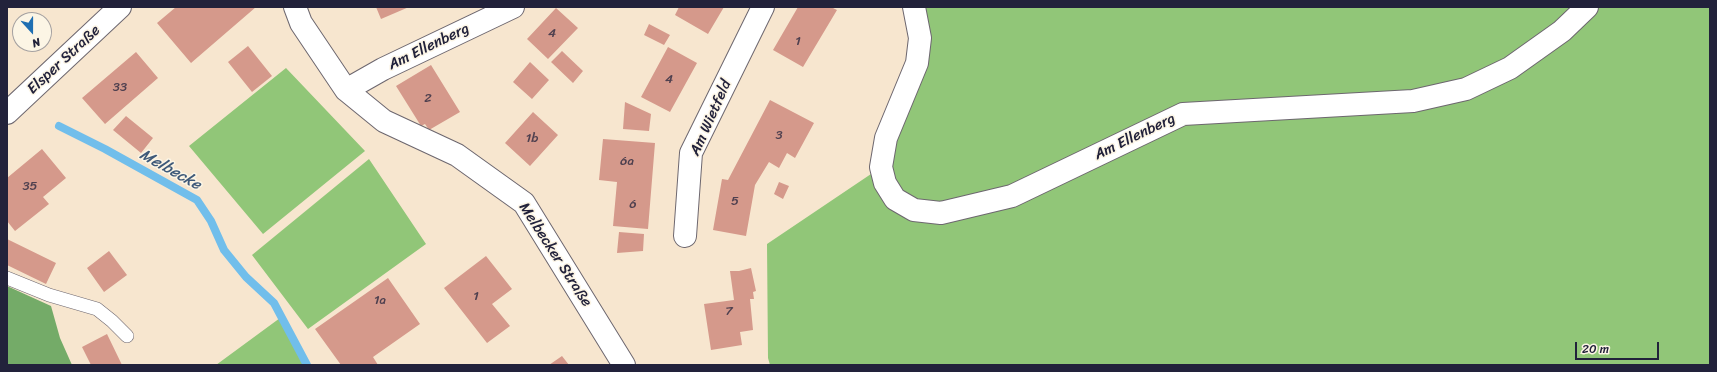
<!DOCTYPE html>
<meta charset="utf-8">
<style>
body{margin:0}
#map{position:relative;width:1717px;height:372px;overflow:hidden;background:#f7e6cf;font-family:Sriracha,sans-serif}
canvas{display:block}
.frame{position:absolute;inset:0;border:8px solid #22223b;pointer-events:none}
.north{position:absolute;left:12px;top:12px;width:40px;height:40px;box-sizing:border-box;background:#fcf5e5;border:1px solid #a5a1a1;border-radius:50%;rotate:159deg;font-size:11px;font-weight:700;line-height:16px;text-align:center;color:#22223b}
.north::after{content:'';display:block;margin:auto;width:14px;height:18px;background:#1f6fb2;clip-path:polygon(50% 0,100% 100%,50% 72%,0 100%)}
.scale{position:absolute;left:1575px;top:342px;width:84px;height:18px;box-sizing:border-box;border:2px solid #22223b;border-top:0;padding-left:5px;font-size:12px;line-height:14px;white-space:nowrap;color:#22223b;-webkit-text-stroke:3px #fcf5e5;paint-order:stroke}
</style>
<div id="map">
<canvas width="1717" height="372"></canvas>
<div class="frame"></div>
<div class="north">N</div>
<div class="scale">20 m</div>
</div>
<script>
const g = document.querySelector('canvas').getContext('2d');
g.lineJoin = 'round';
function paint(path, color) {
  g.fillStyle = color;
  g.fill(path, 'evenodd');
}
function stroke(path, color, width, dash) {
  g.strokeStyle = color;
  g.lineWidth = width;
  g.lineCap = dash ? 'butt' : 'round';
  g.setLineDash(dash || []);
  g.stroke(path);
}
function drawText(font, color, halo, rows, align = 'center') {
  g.font = font + ' Sriracha,sans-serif';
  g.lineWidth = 3;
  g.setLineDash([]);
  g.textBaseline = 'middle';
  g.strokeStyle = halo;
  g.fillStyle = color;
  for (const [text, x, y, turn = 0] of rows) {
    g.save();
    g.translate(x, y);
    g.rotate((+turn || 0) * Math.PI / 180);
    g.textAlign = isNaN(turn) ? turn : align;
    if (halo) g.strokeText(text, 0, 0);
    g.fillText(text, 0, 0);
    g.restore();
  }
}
const green = new Path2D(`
 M923 7H1710V365H770L768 358 767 244 871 174 890 164Z
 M286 68 365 151 263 234 189 146Z
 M369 159 426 244 308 329 252 255Z
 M280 318 309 365H216Z`);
const forest = new Path2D(`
 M7 286 51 306 60 338 72 365H7Z`);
const stream = new Path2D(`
 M59 126 105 149 197 200 211 221 224 250 246 277 274 303 307 365`);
const building = new Path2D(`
 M176 7H256L191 63 157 23Z
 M376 7H409L381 19Z
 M679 7H724L708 34 675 15Z
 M798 7H831L837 10 803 67 773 50Z
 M556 8 578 28 548 59 527 39Z
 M649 24 670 35 664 45 644 35Z
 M248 46 272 76 252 92 228 62Z
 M668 47 697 63 670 112 641 97Z
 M562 51 583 71 573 83 551 62Z
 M136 52 158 78 105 124 82 98Z
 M530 62 549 80 532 99 513 82Z
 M431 65 460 112 429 130 425 124 421 126 396 86Z
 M770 100 814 123 795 158 787 153 779 168 769 162 755 185 746 236 713 230 722 179 728 180Z
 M625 102 651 114 649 131 623 129Z
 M533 112 558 135 530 166 505 143Z
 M126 116 153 138 141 153 113 130Z
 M603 139 655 143 648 229 613 226 617 182 599 180Z
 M42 149 66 178 43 197 49 204 15 231 7 221V178Z
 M779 182 789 186 783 199 774 194Z
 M619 232 644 234 643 251 617 253Z
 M7 239 56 263 46 284 7 265Z
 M109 251 127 275 104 292 87 268Z
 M486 256 512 289 492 304 510 326 487 343 444 288Z
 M751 268 756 291 753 292 754 299H750L753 330 740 332 742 345 711 350 704 304 734 300 730 271H739Z
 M388 278 420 324 373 357 378 365H341L315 329Z
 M107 334 122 365H91L82 347Z
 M562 356 569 365H549Z`);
const service = new Path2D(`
 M7 278 49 295 97 309 112 321 127 336`);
const minor = new Path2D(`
 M295 7 301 23 346 90 384 121 457 155 524 203 624 365
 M914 7 920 38 917 63 886 138 881 167 885 183 895 199 914 210 941 213 1012 196 1183 114 1413 101 1466 89 1510 68 1562 31 1587 7
 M346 90 383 69 513 7
 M685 236 691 153 763 7`);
const primary = new Path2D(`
 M7 113 120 7`);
const numberNames = [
 ["4",552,34],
 ["1",798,42],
 ["4",669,80],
 ["33",120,88],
 ["2",428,99],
 ["3",779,136],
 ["1b",532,139],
 ["6a",627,162],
 ["35",30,187],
 ["5",735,202],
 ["6",633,205],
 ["1",476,297],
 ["1a",380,301],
 ["7",729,312]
];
const streetNames = [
 ["Am Ellenberg",429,47,-26],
 ["Elsper Straße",64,60,-43],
 ["Am Wietfeld",711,118,-66],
 ["Am Ellenberg",1135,137,-26],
 ["Melbecker Straße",555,255,57]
];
const waterNames = [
 ["Melbecke",170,170,29]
];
paint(green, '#91c678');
paint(forest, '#74ab68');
stroke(stream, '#71beeb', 8);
paint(building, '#d5998b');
stroke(service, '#6d676f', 14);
stroke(minor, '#6d676f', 24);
stroke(primary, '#6d676f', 24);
stroke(service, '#fff', 13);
stroke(minor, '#fff', 22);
stroke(primary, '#fff', 22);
drawText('13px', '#4f404f', null, numberNames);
drawText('15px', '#22223b', '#fcf5e5', streetNames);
drawText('italic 16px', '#3e5979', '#fcf5e5', waterNames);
</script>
